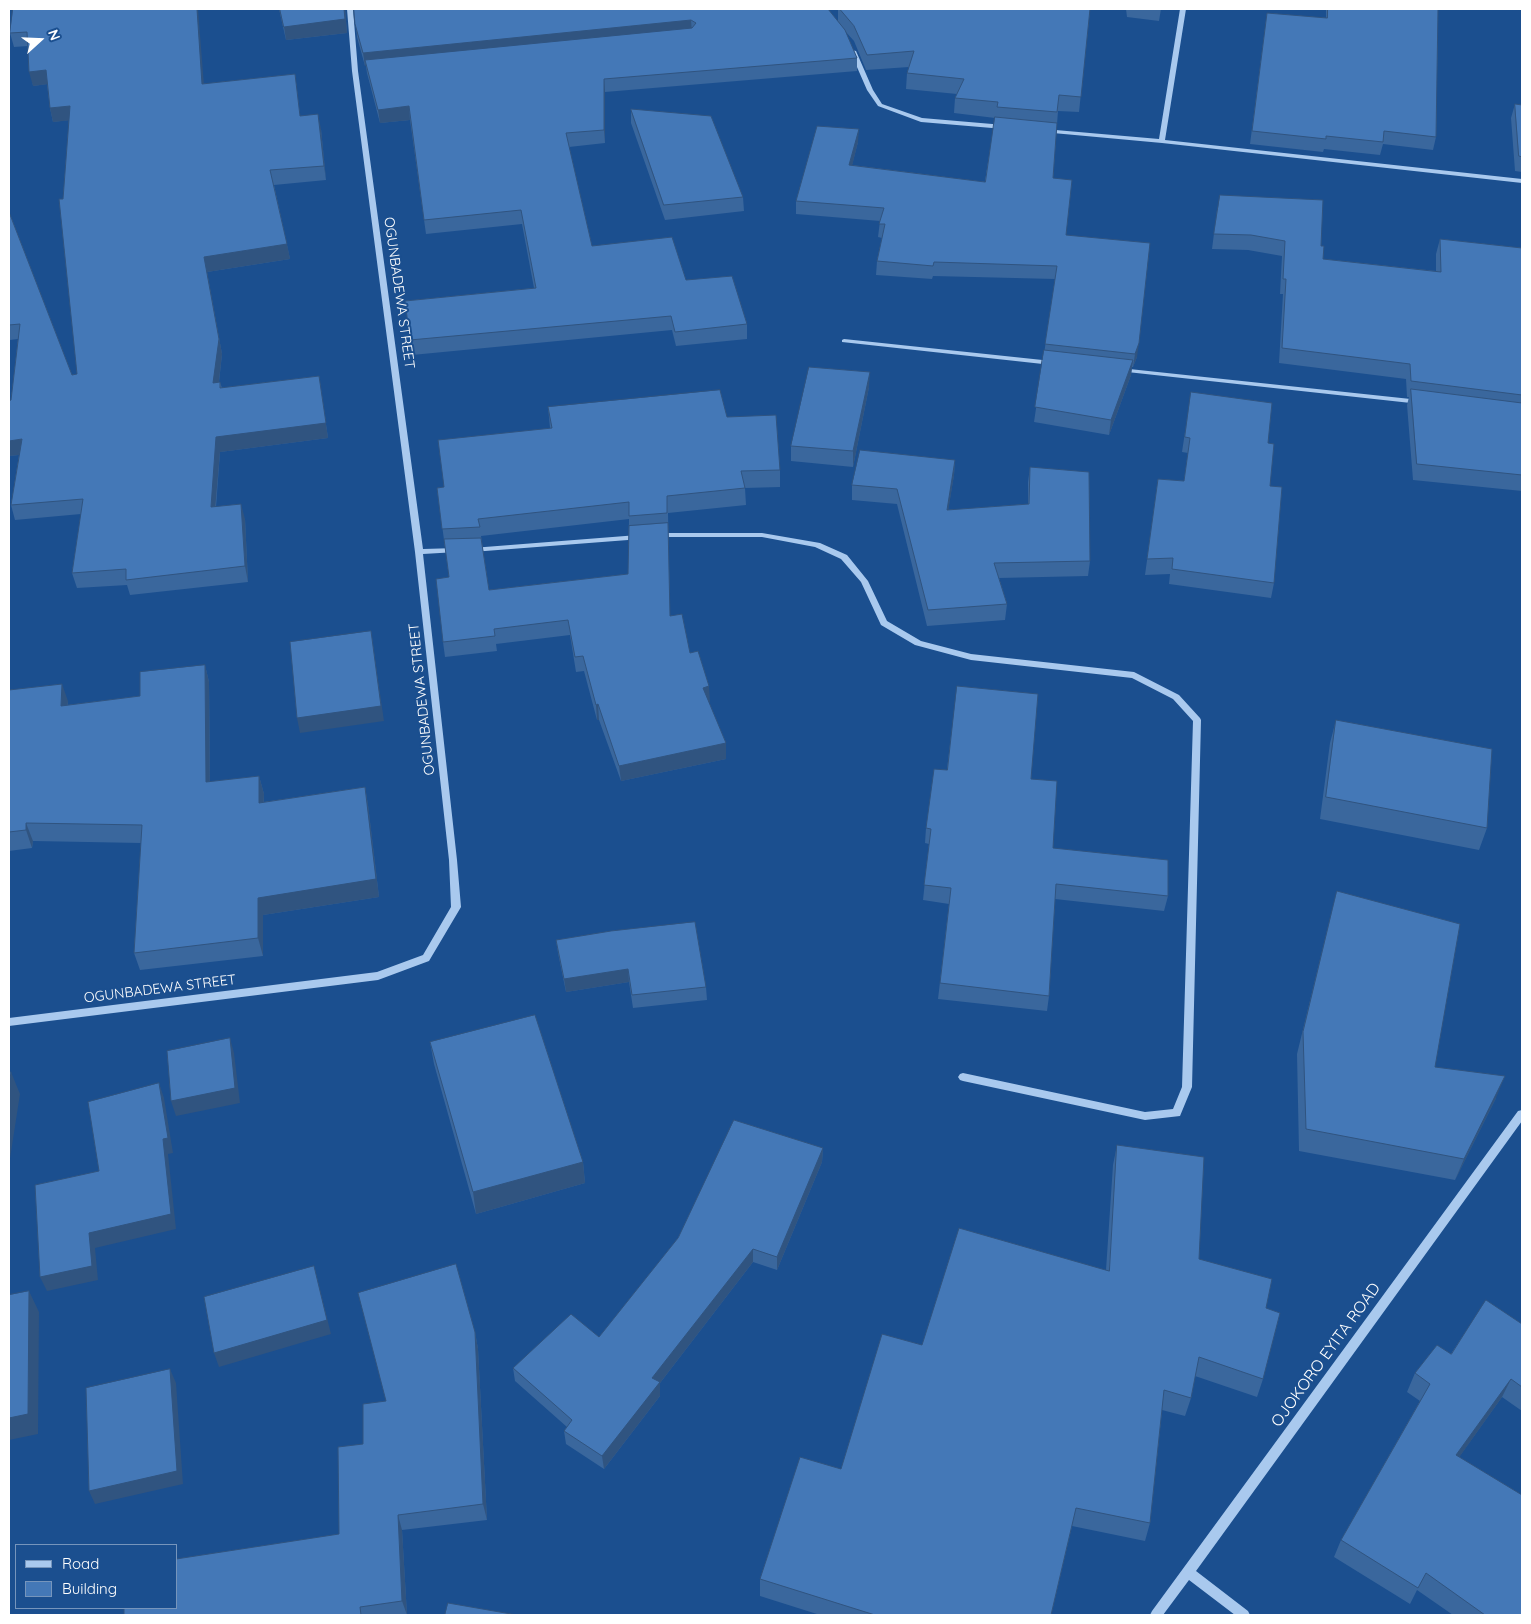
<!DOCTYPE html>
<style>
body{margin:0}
#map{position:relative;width:1531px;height:1624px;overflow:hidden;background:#1b4f8f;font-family:Quicksand,sans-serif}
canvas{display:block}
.frame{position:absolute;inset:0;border:10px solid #fff;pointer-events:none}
.legend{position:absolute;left:15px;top:1544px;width:162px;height:65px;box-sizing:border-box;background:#1b4f8f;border:1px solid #7695bc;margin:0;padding:6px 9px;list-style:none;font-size:15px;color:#fff}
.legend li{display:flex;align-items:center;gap:10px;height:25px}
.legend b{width:25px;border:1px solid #7695bc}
.north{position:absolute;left:15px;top:15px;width:50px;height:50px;-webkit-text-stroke:4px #1b4f8f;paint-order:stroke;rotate:70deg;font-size:14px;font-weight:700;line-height:20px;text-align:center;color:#fff}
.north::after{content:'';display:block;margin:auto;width:18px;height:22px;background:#fff;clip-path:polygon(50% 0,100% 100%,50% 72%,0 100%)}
</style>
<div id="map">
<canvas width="1531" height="1624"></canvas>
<div class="frame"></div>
<ul class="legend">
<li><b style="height:6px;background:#a9c9ee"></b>Road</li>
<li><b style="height:14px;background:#4478b7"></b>Building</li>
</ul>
<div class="north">N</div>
</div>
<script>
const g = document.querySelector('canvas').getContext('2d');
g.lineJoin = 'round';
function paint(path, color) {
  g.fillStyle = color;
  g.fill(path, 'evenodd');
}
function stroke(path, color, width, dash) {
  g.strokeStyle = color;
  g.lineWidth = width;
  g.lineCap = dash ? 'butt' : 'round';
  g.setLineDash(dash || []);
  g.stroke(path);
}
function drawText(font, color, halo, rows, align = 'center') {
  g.font = font + ' Quicksand,sans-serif';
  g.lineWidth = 4;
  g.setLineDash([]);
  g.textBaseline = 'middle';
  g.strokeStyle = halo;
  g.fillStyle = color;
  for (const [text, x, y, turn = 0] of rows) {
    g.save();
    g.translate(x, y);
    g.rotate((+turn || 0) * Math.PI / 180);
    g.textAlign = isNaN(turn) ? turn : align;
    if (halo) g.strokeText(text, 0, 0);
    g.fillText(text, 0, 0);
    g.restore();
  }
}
const minor = new Path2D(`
 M347 9H353L358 71 423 549 457 548 461 550 457 552 423 554 457 860 461 907 429 961 378 980 9 1026V1018L377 972 423 955 451 907 449 860 415 552 352 71Z
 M1180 9H1186L1165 140 1522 179V183L1162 143 1042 132V130L1044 129 1159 139Z
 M851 50 856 51 873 90 882 104 922 118 1004 125 1007 127 1004 129 921 122 878 106 867 90 850 51Z
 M844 339 1052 361 1055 363 1052 365 842 342V340Z
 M1120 368 1420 400 1424 402 1420 404 1118 371 1117 370Z
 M653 533H762L820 543 847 555 868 581 887 621 921 641 971 654 1134 672 1179 695 1200 718 1201 720 1192 1087 1180 1116 1145 1120 963 1081 960 1080 958 1077 960 1074 963 1073 1145 1112 1173 1109 1182 1087 1193 721 1173 699 1132 678 971 660 915 645 881 625 861 582 841 559 815 547 762 537H656L652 535Z
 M638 535 642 537 641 539 472 552 468 550 472 548Z
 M1522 1110V1121L1196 1571 1248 1611 1250 1615H1235L1189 1580 1163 1615H1150L1152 1611 1518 1111Z`);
const wall = new Path2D(`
 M13 9 204 84 295 74 300 116 321 129 326 180 274 185 290 259 207 272 222 354 219 382H220L222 388 319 376 328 438 220 452 216 507 245 519 248 582 130 595 127 585 77 588 72 573 81 514 15 520 11 505 19 455 9 456V401L11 400 18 339 10 340 9 336V212L72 375 77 374 63 199 69 120 53 122 50 108 47 84 33 86 28 46 14 47 10 33Z
 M279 9H347H345L347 33 286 40Z
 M354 9 838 21V9H1090L1079 112 1058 111 1053 178 1066 235 1137 357 1133 367H1132L1131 375 1109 435 1034 422 1055 279 933 276 932 279 876 275 877 261 882 238 878 237 880 221 796 214V201L858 142 852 165 985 182 995 118 954 113 955 98 957 94 906 89 907 73 909 67 866 70 854 41 845 31 857 58V71L605 92V143L569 147 592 246 686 280 747 324V339L676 346 672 330 412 355 405 301 534 288 522 224 426 234 410 120 380 123 367 73 366 66H365L357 37Z
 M1126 9H1161L1159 21 1127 17Z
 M1326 9H1438L1436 137 1433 150 1383 144 1380 155 1324 149 1323 152 1250 144 1267 13 1326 18Z
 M1515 104 1522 105V172L1515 171 1511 118Z
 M631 109 743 197 744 211 665 220 631 123Z
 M1217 210 1321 246 1323 259 1436 271V254L1440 239 1522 248V491L1413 480 1407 405 1409 397H1407L1406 379 1279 363 1283 294H1280L1282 256 1248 250 1212 249Z
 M869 387 853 467 791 461V446Z
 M1191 392 1268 443 1274 583 1271 598 1169 584 1170 574 1145 575 1158 479 1184 481 1188 453 1182 452Z
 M548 407 727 417 780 470V487L745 488 746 505 668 513 670 616 690 653 710 702H709L726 759 621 781 599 720H597L584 671 576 672 570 635 496 644 497 651 445 657 443 642 449 577 437 488 444 487 550 428ZM629 519 628 574 489 590 481 536Z
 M955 460 954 475 948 510 1028 504V482L1030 467 1090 561 1088 576 999 578 1007 604 1005 620 927 626 897 504 852 500V485Z
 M205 665 209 682 210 782 259 776 264 794V802L365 787 368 805 379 897 263 915V956L140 970 134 953 141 843 33 841 32 848 9 851V690L68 701V705L140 696Z
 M1336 720 1487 828 1479 850 1320 819 1330 743Z
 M1031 779 1053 848 1168 896 1164 911 1055 899 1049 996 1047 1011 938 999 949 904 923 900 929 844 925 843 926 828Z
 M1337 891 1435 1067 1496 1098 1455 1180 1299 1151 1297 1054 1331 914Z
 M556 940 706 987 707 1000 633 1008 629 982 566 992 558 953Z
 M430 1042 583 1162 585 1183 476 1214 434 1064Z
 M1117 1145 1199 1259 1266 1308 1263 1379 1257 1397 1195 1376 1191 1398 1185 1416 1162 1410 1150 1523 1145 1541 1072 1526 1051 1615H820L760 1596V1579L841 1469 922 1345 1106 1270 1113 1165Z
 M823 1148 822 1162 777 1270 753 1262 660 1383V1396L604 1469 566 1444 564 1431 567 1427 515 1381 513 1368 599 1337Z
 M1522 1324V1411L1502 1397 1459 1457 1522 1615H1453L1417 1590 1410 1604 1334 1557 1341 1540 1420 1401 1407 1392 1415 1373 1451 1354Z
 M475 1332 478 1349 487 1520 402 1530 407 1615H124L339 1534 363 1444 386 1401Z`);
const shadedWall = new Path2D(`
 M197 9H198L205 98 202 84Z
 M344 9H347H345L347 33 286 40 284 27Z
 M691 20 692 33 365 60 366 66H365L363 53Z
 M46 70 49 84 33 86 29 72Z
 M604 79 605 92V143L604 130Z
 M70 106 73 120 53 122 50 108Z
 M409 106 410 120 380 123 378 110Z
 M318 114 321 129 326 180 324 166Z
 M859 129 858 142 849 178V165Z
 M287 244 290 259 207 272 222 354 217 398 213 383 204 257Z
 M1139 343 1137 357 1133 367 1135 354Z
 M1133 360 1131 375 1109 435 1111 420Z
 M870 372 869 387 853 467V451Z
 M319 376 328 438 220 452 214 522 211 507 216 437Z
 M22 439 27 454 9 456V441Z
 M955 460 954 475 946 525 947 510Z
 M241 504 245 519 248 582 245 566Z
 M371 631 384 721 300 733 297 718Z
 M205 665 209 682 210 800 206 782Z
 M62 684 68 701 66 724 61 706Z
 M709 686 710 702 703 703V688Z
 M598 704 599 720H597L596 705Z
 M726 743V759L621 781 619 766Z
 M259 776 264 794 263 820 259 803Z
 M365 787 368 805 379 897 263 915V956L258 938V898Z
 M26 823 33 841 32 848 26 830Z
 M628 969 629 982 566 992 564 979Z
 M230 1038 234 1053 240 1103 176 1116 171 1101Z
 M11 1072 20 1094 9 1165V1086Z
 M1505 1076 1496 1098 1455 1180 1464 1159Z
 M159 1083 164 1098 173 1153 168 1154 176 1229 95 1248 98 1280 47 1291 40 1277 89 1233 163 1139Z
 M823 1148 822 1162 777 1270V1257Z
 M583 1162 585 1183 476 1214 473 1192Z
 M753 1249V1262L660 1383V1396L604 1469 602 1456 652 1378Z
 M314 1266 331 1334 219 1367 214 1353Z
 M29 1291 39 1312 38 1434 9 1440V1418Z
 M475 1332 478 1349 487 1520 483 1504Z
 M170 1369 176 1383 183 1484 95 1504 89 1491Z
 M1511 1379 1502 1397 1448 1473 1456 1455Z
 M398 1515 402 1530 407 1615 402 1601Z`);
const building = new Path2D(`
 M13 9H197L202 84 295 74 300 116 318 114 324 166 270 170 287 244 204 257 219 339 213 383 220 382V388L319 376 326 423 216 437 211 507 241 504 245 566 126 580V569L72 573 83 499 11 505 22 439 9 441V401L11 400 20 324 9 325V212L72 375 77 374 59 199H63L70 106 50 108 46 70 29 72 27 32 10 33Z
 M280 9H344L345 19 284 27Z
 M354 9H828L845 30 857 58 604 79V130L566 133 592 246 672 237 686 280 732 276 747 324 675 332 671 316 410 340 405 301 536 288 521 210 424 220 409 106 378 110 365 60 692 28 696 23 691 20 363 53 355 24Z
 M840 9H1090L1081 97 1059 95 1057 112 997 107 998 102 955 98 964 79 907 73 914 51 867 55 854 26Z
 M1328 9H1438L1436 137 1384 131 1383 142 1326 136V139L1252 131 1267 13 1327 18Z
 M1515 104 1522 105V157L1519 156Z
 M631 109 711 116 743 197 664 205Z
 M995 117 1057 123 1053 178 1072 180 1066 235 1150 243 1139 343 1135 354 1045 344 1057 266 934 262 933 266 877 261 885 224H879L884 208 796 201 817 126 859 129 849 165 985 182Z
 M1220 195 1323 200 1321 246H1324L1323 259 1441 272 1440 239 1522 248V395L1411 381 1410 364 1282 348 1286 279H1283L1285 241 1251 235 1214 234Z
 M1044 350 1133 360 1111 420 1035 407Z
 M809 367 870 372 853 451 791 446Z
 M1411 389 1522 403V475L1417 464Z
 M720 390 727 417 776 415 780 470 741 471 745 488 667 496V513L629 516V502L478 519 480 527 442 529 437 488 444 487 438 440 552 428 548 407Z
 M1191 392 1272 403 1268 443 1274 444 1270 486 1282 487 1274 583 1172 569 1173 558 1147 559 1158 479 1184 481 1190 438 1185 437Z
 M860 450 955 460 947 510 1029 504 1030 467 1089 472 1090 561 994 563 1007 604 928 610 897 489 852 485Z
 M668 523 670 616 682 614 690 653 698 651 709 686 703 688 726 743 619 766 598 704 596 705 583 656 575 657 568 620 494 629 495 636 443 642 436 579 449 577 444 539 481 538 489 590 628 574 629 526Z
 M371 631 381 706 297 718 290 642Z
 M205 665 206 782 259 776V803L365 787 376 879 258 898V938L134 953 142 825 26 823V830L9 832V690L62 684 61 706 140 696V672Z
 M957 686 1038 694 1031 779 1057 781 1053 848 1168 860V896L1056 884 1049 996 940 983 951 888 924 885 931 829 926 828 934 769 947 770Z
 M1336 720 1492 749 1487 828 1326 797Z
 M1337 891 1460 924 1435 1067 1505 1076 1464 1159 1306 1129 1303 1032Z
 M695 922 706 987 632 995 628 969 564 979 556 940 611 931Z
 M535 1015 583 1162 473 1192 430 1042Z
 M230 1038 235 1088 171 1101 167 1051Z
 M9 1072H11L9 1086Z
 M159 1083 168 1138 163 1139 171 1214 89 1233 92 1266 40 1277 35 1185 99 1171 88 1102Z
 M734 1120 823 1148 777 1257 753 1249 652 1378 660 1382 602 1456 564 1431 572 1420 513 1368 571 1314 599 1337 678 1238Z
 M1117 1145 1204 1157 1199 1259 1272 1279 1266 1308 1280 1313 1263 1379 1199 1357 1191 1398 1164 1390 1150 1523 1076 1508 1051 1615H875L760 1579 800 1457 841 1469 882 1334 922 1345 959 1228 1109 1271Z
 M456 1264 475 1332 483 1504 398 1515 402 1601 360 1607 361 1615H124V1608H176V1559L339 1534 338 1447 363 1444V1404L386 1401 358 1293Z
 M314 1266 327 1320 214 1353 204 1297Z
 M29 1291 28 1414 9 1418V1295Z
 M1486 1300 1522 1324V1387L1511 1379 1456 1455 1522 1495V1615H1485L1426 1573 1418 1588 1341 1540 1430 1384 1415 1373 1437 1345 1451 1354Z
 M170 1369 177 1471 89 1491 86 1388Z
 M448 1603 517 1615H445Z`);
const streetNames = [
 ["OGUNBADEWA STREET",399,293,82],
 ["OGUNBADEWA STREET",422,699,-96],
 ["OGUNBADEWA STREET",160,989,-7]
];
const nearStreetnames = [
 ["OJOKORO EYITA ROAD",1326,1355,-54]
];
paint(minor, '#a9c9ee');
paint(wall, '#3a679d');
paint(shadedWall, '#305480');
paint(building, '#4478b7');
stroke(building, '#305480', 1);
drawText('14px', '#fff', '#1b4f8f', streetNames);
drawText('16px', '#fff', '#1b4f8f', nearStreetnames);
</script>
